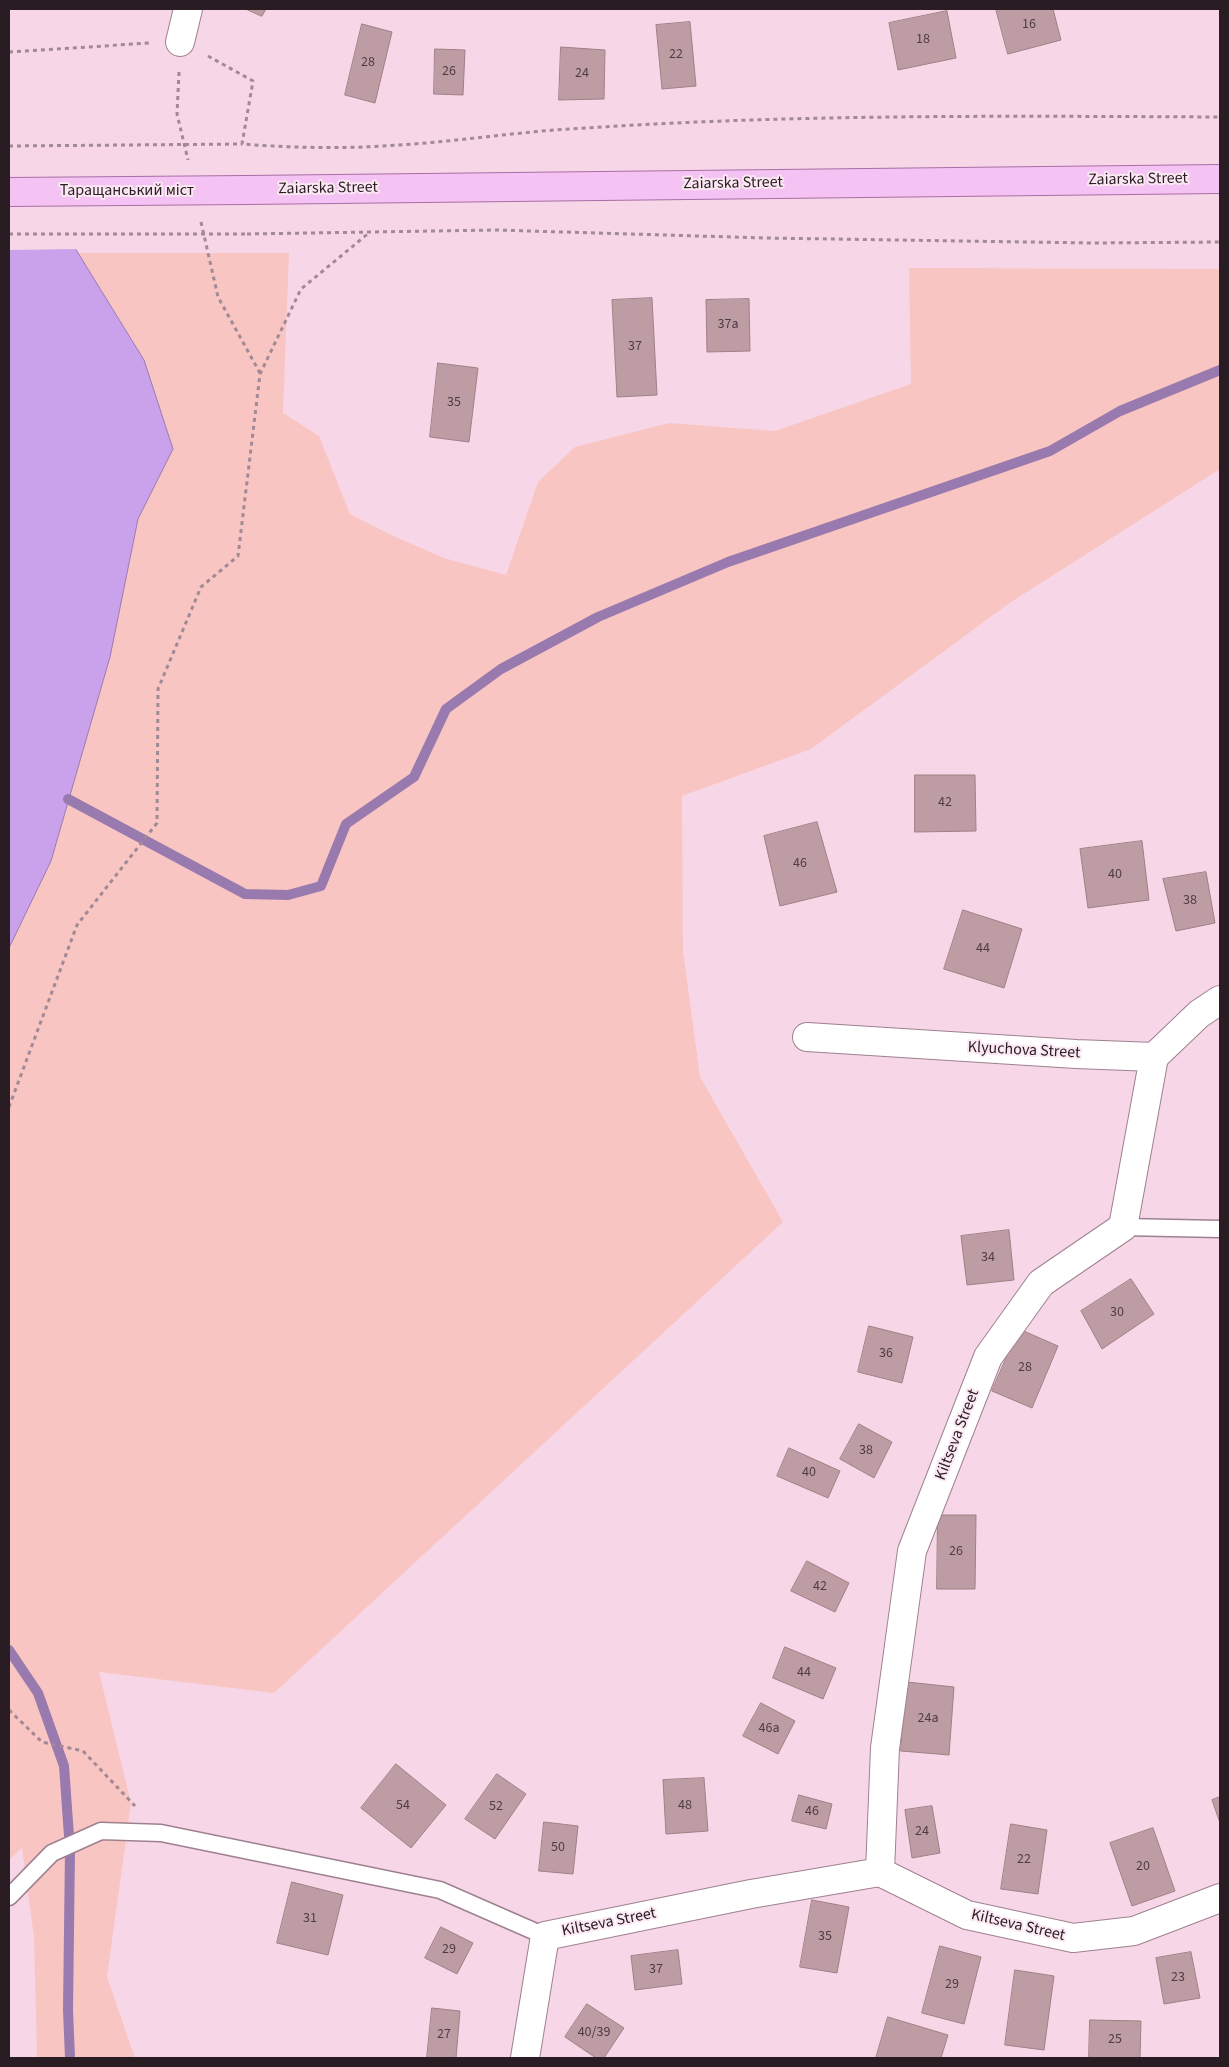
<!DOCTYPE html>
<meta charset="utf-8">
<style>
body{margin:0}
#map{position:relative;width:1229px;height:2067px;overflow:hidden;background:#f7d7e7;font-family:"Source Sans 3",sans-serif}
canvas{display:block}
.frame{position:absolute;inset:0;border:10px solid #291d23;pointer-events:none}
</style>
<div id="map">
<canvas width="1229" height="2067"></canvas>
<div class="frame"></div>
</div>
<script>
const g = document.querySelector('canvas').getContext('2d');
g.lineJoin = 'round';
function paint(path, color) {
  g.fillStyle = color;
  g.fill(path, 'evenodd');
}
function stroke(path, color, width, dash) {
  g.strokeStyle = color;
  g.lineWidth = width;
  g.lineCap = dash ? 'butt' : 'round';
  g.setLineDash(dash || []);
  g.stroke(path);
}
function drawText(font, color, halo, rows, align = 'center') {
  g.font = font + ' "Source Sans 3",sans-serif';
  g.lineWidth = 4;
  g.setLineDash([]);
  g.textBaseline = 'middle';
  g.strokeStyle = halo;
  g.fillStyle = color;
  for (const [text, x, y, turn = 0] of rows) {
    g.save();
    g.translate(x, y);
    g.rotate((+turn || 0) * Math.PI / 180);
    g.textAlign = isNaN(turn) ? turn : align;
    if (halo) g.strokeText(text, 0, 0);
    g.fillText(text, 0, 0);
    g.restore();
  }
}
const green = new Path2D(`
 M78 253H289L283 413 319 436 350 514 389 534 444 558 506 575 538 482 575 447 669 423 775 431 911 384 909 268 1220 269V469L1011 602 811 749 682 796 683 951 700 1077 783 1222 274 1693 99 1672 131 1803 107 1977 135 2058H37L34 1937 22 1848 9 1860V948L51 861 110 657 138 519 173 449 144 360Z`);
const water = new Path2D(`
 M9 141 144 360 173 449 138 519 110 657 51 861 9 948Z`);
const pier = new Path2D(`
 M9 138 11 140 79 249 9 250Z`);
const stream = new Path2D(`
 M68 799 245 894 288 895 321 886 346 824 414 777 446 709 501 669 598 617 728 562 1050 451 1120 411 1220 370
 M9 1650 38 1693 64 1766 70 1850 68 2010 70 2058`);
const building = new Path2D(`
 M246 9H266L262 16Z
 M996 9H1053L1061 40 1008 54Z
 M947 11 956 58 898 70 889 23Z
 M690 22 696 86 662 89 656 25Z
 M362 24 392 32 375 103 345 95Z
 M561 47 605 50 604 99 559 100Z
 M435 49 465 50 463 95 434 94Z
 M652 298 657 395 617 397 612 300Z
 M749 299 750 351 707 352 706 300Z
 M438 363 478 368 469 442 430 437Z
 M915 775H975L976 831 915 832Z
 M817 822 837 892 780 906 764 836Z
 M1142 841 1149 900 1088 908 1080 849Z
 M1206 872 1215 923 1176 931 1163 879Z
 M963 910 1022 929 1004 988 944 969Z
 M1009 1230 1014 1280 967 1285 961 1236Z
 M1131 1279 1154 1314 1102 1349 1081 1311Z
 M869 1326 913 1337 902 1383 858 1372Z
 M1019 1329 1058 1346 1032 1408 992 1391Z
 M859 1424 892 1442 874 1478 840 1459Z
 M789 1448 840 1471 828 1498 777 1476Z
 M938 1515H976L975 1589H937Z
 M807 1561 849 1583 835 1612 791 1591Z
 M785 1647 836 1668 823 1699 773 1678Z
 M907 1682 954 1687 949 1755 901 1751Z
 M761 1703 795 1721 778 1754 743 1736Z
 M396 1764 446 1805 411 1848 361 1808Z
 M497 1774 526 1794 495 1839 465 1819Z
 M704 1778 708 1831 666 1834 663 1780Z
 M799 1795 832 1804 826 1829 792 1821Z
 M1220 1797V1823L1212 1800Z
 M932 1806 940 1853 912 1858 905 1810Z
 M544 1822 578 1826 573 1874 539 1871Z
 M1011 1824 1047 1830 1038 1894 1001 1889Z
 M1153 1828 1175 1891 1132 1906 1110 1843Z
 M292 1882 343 1895 328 1955 277 1943Z
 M812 1900 849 1907 837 1973 800 1967Z
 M441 1927 473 1943 457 1974 425 1958Z
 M940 1946 981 1957 964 2024 922 2013Z
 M678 1950 682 1984 635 1990 631 1956Z
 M1191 1952 1200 1998 1164 2004 1156 1958Z
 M1015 1970 1054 1976 1044 2050 1005 2045Z
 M587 2004 624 2028 604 2058H596L565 2037Z
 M432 2008 460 2011 456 2058H427Z
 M888 2017 948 2035 941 2058H876Z
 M1090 2020 1141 2021 1140 2058H1089Z`);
const path = new Path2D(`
 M9 52 150 43
 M208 56 253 81 242 144C294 148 347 149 399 145 462 141 523 131 586 128 797 114 1009 116 1220 117
 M179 72 177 114 188 160
 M201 222 218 297 260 373
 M247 234 495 230 766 238 1092 243 1220 242
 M9 1107 77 925 157 823 158 689 201 587 238 556 260 374 301 289 370 232
 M9 1710 42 1742 83 1751 135 1806`);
const service = new Path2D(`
 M1123 1227 1220 1229
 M9 1897 52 1853 101 1831 161 1833 440 1890 545 1936`);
const minor = new Path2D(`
 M180 42 188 9
 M807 1037 1076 1054 1154 1057 1199 1014 1220 1000
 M1154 1057 1123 1227 1041 1283 988 1357 912 1551 885 1748 880 1872 967 1915 1073 1938 1134 1931 1220 1898
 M525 2058 545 1936 751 1894 880 1872`);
const primary = new Path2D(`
 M246 190 1220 179`);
const pathBridge = new Path2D(`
 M9 146 242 144
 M9 234H247`);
const primaryBridge = new Path2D(`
 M9 192 246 190`);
const numberNames = [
 ["16",1029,25],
 ["18",923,40],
 ["22",676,55],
 ["28",368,63],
 ["26",449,72],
 ["24",582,74],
 ["37а",728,325],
 ["37",635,347],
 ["35",454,403],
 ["42",945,803],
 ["46",800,864],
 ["40",1115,875],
 ["38",1190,901],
 ["44",983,949],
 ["34",988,1258],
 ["30",1117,1313],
 ["36",886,1354],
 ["28",1025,1368],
 ["38",866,1451],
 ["40",809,1473],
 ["26",956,1552],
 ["42",820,1587],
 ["44",804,1673],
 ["24а",928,1719],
 ["46а",769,1729],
 ["54",403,1806],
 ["48",685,1806],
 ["52",496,1807],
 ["46",812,1812],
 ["24",922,1832],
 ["50",558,1848],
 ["22",1024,1860],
 ["20",1143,1867],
 ["31",310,1919],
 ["35",825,1937],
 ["29",449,1950],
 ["37",656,1970],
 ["23",1178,1978],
 ["29",952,1985],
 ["40/39",594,2033],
 ["27",444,2035],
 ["25",1115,2040]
];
const streetNames = [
 ["Zaiarska Street",1138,180,-1],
 ["Zaiarska Street",733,184,-1],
 ["Zaiarska Street",328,189,-1],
 ["Таращанський міст",127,191],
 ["Klyuchova Street",1024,1051,3],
 ["Kiltseva Street",958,1435,-69],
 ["Kiltseva Street",609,1923,-11],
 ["Kiltseva Street",1018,1926,13]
];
paint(green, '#f9c5c2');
paint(water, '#c9a2eb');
stroke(water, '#997aaf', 1);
paint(pier, '#f7d7e7');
stroke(stream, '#997aaf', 10);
paint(building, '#be9ca3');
stroke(building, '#a07f86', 1);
stroke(service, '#9e8190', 19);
stroke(minor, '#9e8190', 30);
stroke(primary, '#a86ea5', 30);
stroke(path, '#a18995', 3, [4, 4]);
stroke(service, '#fff', 16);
stroke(minor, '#fff', 28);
stroke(primary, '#f4c2f3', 28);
stroke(primaryBridge, '#a86ea5', 30, []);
stroke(pathBridge, '#a18995', 3, [4, 4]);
stroke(primaryBridge, '#f4c2f3', 28);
drawText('14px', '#4e3d43', null, numberNames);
drawText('16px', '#291d23', '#fce8f2', streetNames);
</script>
